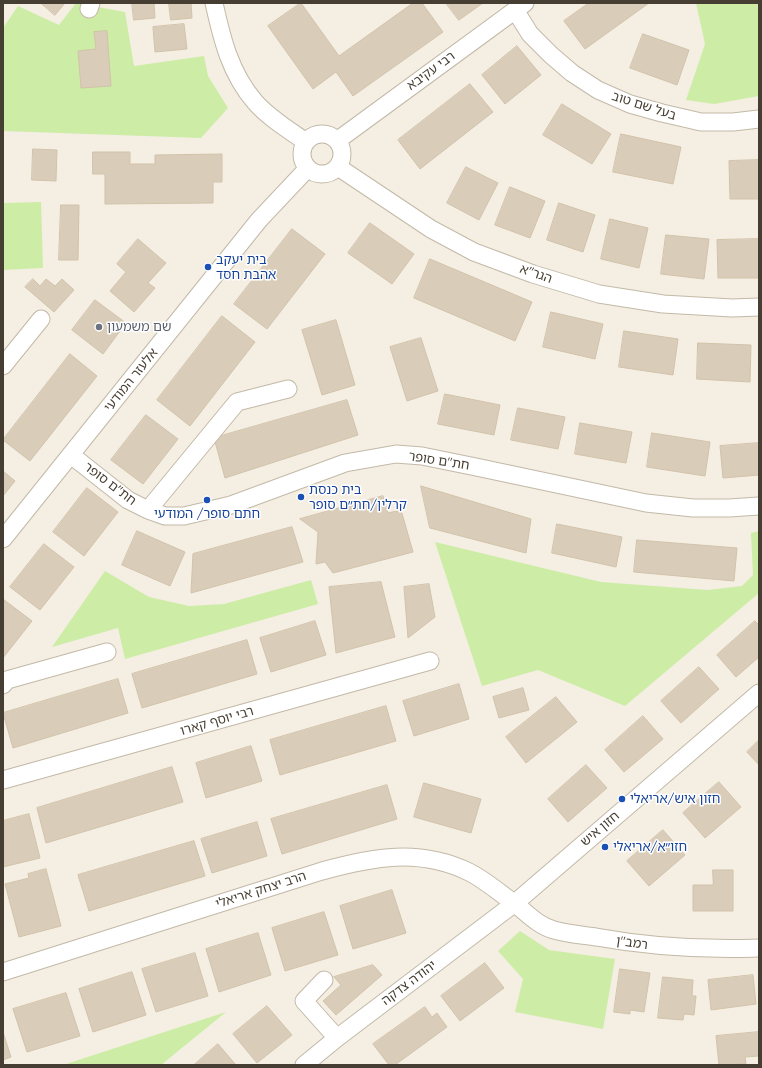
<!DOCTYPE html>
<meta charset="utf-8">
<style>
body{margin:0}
#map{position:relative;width:762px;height:1068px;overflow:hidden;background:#f4eee3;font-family:Quicksand,sans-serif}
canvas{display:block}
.frame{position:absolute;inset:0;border:4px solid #463e32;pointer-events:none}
</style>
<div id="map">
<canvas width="762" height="1068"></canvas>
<div class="frame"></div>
</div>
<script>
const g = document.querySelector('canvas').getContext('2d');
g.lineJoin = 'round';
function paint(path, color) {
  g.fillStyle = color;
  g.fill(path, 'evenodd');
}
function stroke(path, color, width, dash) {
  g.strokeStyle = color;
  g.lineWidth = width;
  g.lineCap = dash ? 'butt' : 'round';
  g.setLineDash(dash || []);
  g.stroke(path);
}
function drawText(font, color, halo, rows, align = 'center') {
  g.font = font + ' Quicksand,"Noto Sans Hebrew",sans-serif';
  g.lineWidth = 3;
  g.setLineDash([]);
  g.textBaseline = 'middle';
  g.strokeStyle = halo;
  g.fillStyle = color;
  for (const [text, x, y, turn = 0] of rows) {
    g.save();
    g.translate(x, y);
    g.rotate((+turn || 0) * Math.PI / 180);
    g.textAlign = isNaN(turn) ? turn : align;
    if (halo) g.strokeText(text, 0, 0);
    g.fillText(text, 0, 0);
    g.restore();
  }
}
const green = new Path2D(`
 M76 3 125 12 134 66 204 56 208 76 228 108 201 138 3 131V28L18 6 59 25Z
 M696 3H759V96L714 104 686 100 705 44Z
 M41 202 43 268 3 270V203Z
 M759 531V593L625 706 538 670 482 686 435 542 601 582 708 590 742 586 753 575 751 533Z
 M105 571 149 597 189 606 224 604 311 580 318 604 125 659 118 628 52 647Z
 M520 931 549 950 615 959 603 1029 515 1012 523 979 498 951Z
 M226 1012 161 1065H63Z`);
const building = new Path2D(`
 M41 3H65L55 15Z
 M132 3H154L155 18 134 20Z
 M169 3H191L192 18 171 20Z
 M301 3 339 56 413 3H422L443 32 353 96 336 72 313 89 268 26Z
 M446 3H483L459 20Z
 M589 3H649L585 49 564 21Z
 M184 24 187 49 155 52 153 27Z
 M107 31 111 86 81 88 78 51 96 49 94 32Z
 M643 34 689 50 677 85 630 68Z
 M517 46 541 75 505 104 482 75Z
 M470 84 493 112 420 169 398 140Z
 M562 104 611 134 592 164 543 135Z
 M621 134 681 147 673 184 613 172Z
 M33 149 57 150 56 181 32 180Z
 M93 152H130V164H155V155L222 154V182H213V203L105 204V174H93Z
 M759 160V199H730L729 161Z
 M466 167 498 183 479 220 447 203Z
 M510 187 545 201 530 238 495 225Z
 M559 203 595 215 583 252 547 240Z
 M61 205H79L78 260H59Z
 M610 219 648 228 639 268 601 259Z
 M370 223 414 254 392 284 348 253Z
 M292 229 325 254 267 329 234 304Z
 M666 235 709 239 704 279 661 274Z
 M138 239 166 263 148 283 155 288 134 312 110 291 126 272 117 264Z
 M759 239V278H718L717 240Z
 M430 259 532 302 515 341 414 298Z
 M33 279 40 286 46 279 55 286 62 279 74 290 54 312 25 287Z
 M95 300 126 323 103 354 72 330Z
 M551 312 603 324 595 359 543 347Z
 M222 316 255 342 190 426 157 400Z
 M336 320 355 385 322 395 302 330Z
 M624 331 678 339 673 375 619 367Z
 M421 338 438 391 407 401 390 347Z
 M698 343 751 345 750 382 697 379Z
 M70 354 97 376 30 461 3 440Z
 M445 394 500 405 494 435 438 424Z
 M347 400 358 435 225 478 214 438Z
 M518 408 565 417 558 449 511 440Z
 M146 415 178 439 143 484 111 460Z
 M580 423 632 432 626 463 575 454Z
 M652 433 710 442 705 476 647 467Z
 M759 443V475L723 478 720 446Z
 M3 471 15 481 3 496Z
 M421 486 531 519 526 553 430 528Z
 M87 488 118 512 84 556 53 532Z
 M383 496 388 513 401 510 413 552 333 573 325 562 316 564 318 532 300 519Z
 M557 524 622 537 616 567 552 553Z
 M292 527 303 562 191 593 193 554Z
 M137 531 185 552 170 586 122 565Z
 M637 540 737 548 734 581 634 572Z
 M44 544 74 567 40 610 10 587Z
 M381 582 395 637 336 653 329 587Z
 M429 584 435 617 408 638 404 587Z
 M3 599 32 621 3 658Z
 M315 621 326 655 271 672 260 638Z
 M755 621 759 625V657L736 677 717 655Z
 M247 640 257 674 142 708 132 674Z
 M699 667 719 689 681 723 661 701Z
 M118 679 128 713 13 748 3 713Z
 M459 684 469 719 414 736 403 701Z
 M523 688 529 710 499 718 493 697Z
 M556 697 577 722 526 763 506 737Z
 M386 706 396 741 280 775 270 740Z
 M643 716 663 739 624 772 605 750Z
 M759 740V765L747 752Z
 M251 746 262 781 206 798 196 763Z
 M586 765 607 788 568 822 548 799Z
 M172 767 183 802 46 843 37 808Z
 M719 782 741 807 705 838 683 813Z
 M424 783 481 799 471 833 414 817Z
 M387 785 397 819 282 854 271 819Z
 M29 814 40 858 3 867V821Z
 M257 822 267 856 212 873 201 839Z
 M663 830 685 855 649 886 627 861Z
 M194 841 205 876 89 911 78 875Z
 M46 869 61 926 19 937 5 884 29 878 28 874Z
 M713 870H733V911H693V885H713Z
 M392 890 406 933 353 949 340 906Z
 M324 912 338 955 285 971 272 928Z
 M258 933 271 975 219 992 206 949Z
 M195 953 208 996 156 1012 142 969Z
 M485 963 504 988 460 1021 441 996Z
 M373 965 382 975 336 1015 323 1001 341 985 334 977Z
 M620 969 650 973 644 1012 630 1010V1014L614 1012Z
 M132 972 146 1015 93 1032 79 989Z
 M753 975 756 1004 711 1010 708 980Z
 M663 977 693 980 692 996H696L694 1015 684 1014 683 1020 658 1018Z
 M66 993 80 1036 27 1052 13 1009Z
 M267 1006 292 1035 257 1063 233 1034Z
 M425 1007 432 1017 437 1013 447 1027 395 1065H389L373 1044Z
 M3 1032 11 1057 3 1060Z
 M759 1032V1056L745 1057 746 1064 719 1065 716 1036Z
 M218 1044 236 1065H194Z`);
const minor = new Path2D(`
 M214 3C222 39 230 73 255 102 269 118 289 130 306 142
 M89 9 91 3
 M515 10 530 34 551 55 572 73 598 90 630 104 662 113 701 122H733L759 119
 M302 154a20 20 0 1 1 40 0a20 20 0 1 1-40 0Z
 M338 140 525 3
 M338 167 431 229 474 252 533 274 599 294 663 304 732 308 759 307
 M3 366 41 319
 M71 455 128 500 148 510 165 516H184L231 505 345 463 396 454 422 456 476 467 646 503 693 508H729L759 506
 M148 510 237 402 288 389
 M3 539 259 220 308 168
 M3 685 7 680 107 652
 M3 780 430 661
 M3 972 322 871C373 857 419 848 469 872 483 879 495 889 507 898 523 908 535 925 554 930 568 934 582 935 596 937 651 947 703 950 759 948
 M324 980 304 1001 337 1038
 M304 1065 337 1038 515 903 759 693`);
const markers = [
 [208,267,4,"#1a4fb4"],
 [99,327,4,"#6b7280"],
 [301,497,4,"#1a4fb4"],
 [207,500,4,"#1a4fb4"],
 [622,799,4,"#1a4fb4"],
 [605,847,4,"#1a4fb4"]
];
const streetNames = [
 ["רבי עקיבא",431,71,-36],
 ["בעל שם טוב",644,106,18],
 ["הגר\"א",536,274,19],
 ["אלעזר המודעי",131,380,-51],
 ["חת\"ם סופר",439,461,9],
 ["חת\"ם סופר",110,484,37],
 ["רבי יוסף קארו",217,721,-16],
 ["חזון איש",600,829,-40],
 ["הרב יצחק אריאלי",261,890,-18],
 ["רמב\"ן",632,943,8],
 ["יהודה צדקה",409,983,-37]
];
const transitNames = [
 ["בית יעקב",216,260],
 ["אהבת חסד",216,275],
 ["בית כנסת",309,490],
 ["קרלין/חת״ם סופר",309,505],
 ["חתם סופר/ המודעי",207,514,"center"],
 ["חזון איש/אריאלי",630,799],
 ["חזו״א/אריאלי",613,847]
];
const worshipNames = [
 ["שם משמעון",107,327]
];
paint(green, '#cdeda6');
paint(building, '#d9cdba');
stroke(building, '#d2c2a9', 1);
stroke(minor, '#c3b9a7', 19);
stroke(minor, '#fff', 17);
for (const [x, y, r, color] of markers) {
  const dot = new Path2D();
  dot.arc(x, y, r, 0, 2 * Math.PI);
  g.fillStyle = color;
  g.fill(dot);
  stroke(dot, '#fff', 1.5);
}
drawText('13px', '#463e32', '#fff', streetNames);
drawText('13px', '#164399', '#fff', transitNames, 'left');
drawText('13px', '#5b616d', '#fff', worshipNames, 'left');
</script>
